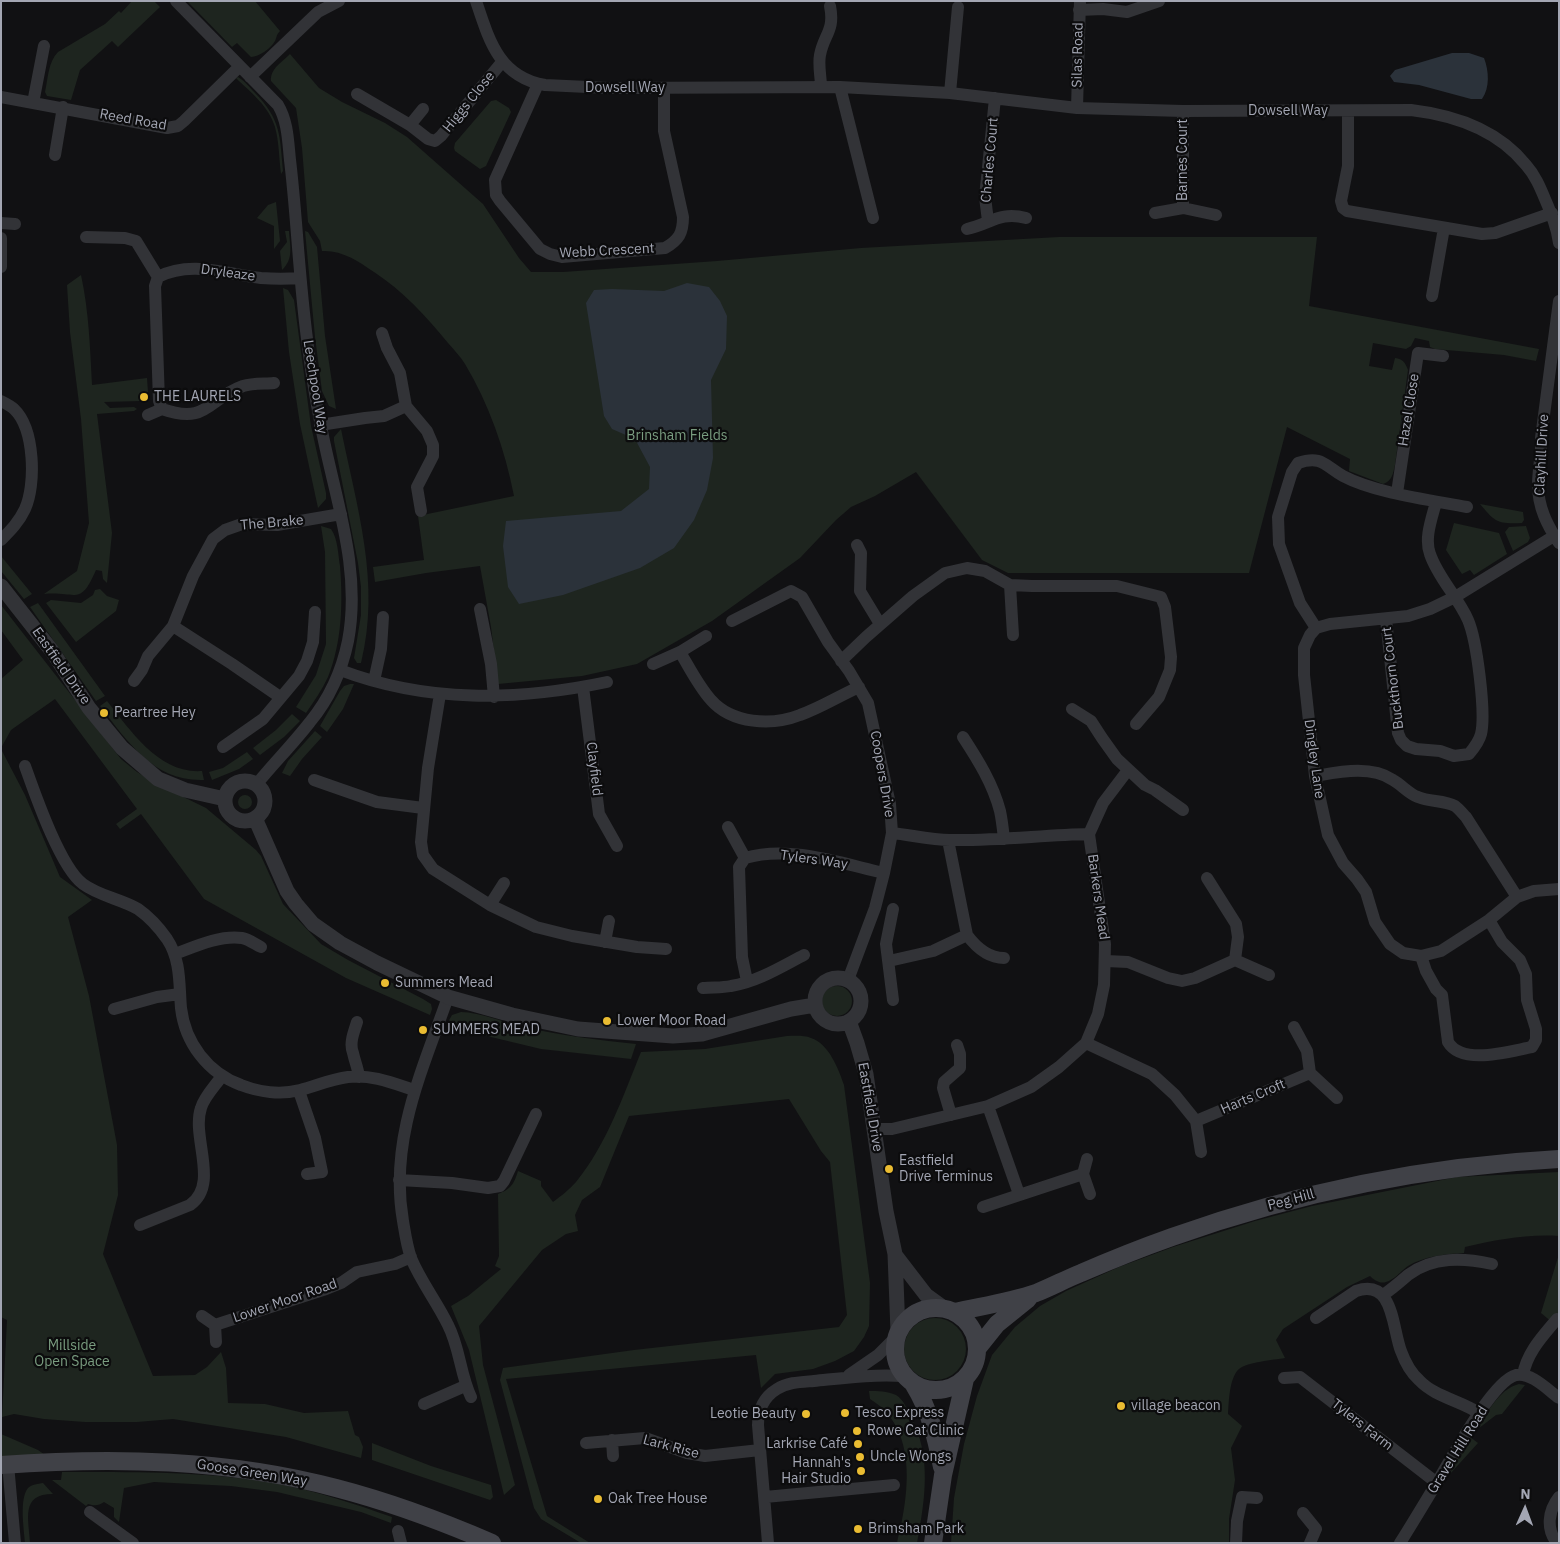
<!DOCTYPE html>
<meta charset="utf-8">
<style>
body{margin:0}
#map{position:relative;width:1560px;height:1544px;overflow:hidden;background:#111113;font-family:"IBM Plex Sans",sans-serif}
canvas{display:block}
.frame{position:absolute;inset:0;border:2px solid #a3a6b3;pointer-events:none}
.north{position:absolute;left:1500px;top:1484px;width:50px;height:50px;-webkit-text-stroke:4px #0c0c0d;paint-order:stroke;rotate:2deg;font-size:14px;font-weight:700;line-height:20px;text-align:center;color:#a3a6b3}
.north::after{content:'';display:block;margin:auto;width:18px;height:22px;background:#a3a6b3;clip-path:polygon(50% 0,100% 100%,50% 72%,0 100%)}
</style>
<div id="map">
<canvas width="1560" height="1544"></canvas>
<div class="frame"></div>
<div class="north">N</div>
</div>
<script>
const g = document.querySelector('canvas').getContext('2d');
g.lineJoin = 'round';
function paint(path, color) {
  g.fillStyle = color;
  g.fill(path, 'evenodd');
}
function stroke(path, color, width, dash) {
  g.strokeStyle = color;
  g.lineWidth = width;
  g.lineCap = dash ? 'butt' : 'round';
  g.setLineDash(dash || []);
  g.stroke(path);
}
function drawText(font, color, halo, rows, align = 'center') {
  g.font = font + ' "IBM Plex Sans",sans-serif';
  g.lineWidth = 4.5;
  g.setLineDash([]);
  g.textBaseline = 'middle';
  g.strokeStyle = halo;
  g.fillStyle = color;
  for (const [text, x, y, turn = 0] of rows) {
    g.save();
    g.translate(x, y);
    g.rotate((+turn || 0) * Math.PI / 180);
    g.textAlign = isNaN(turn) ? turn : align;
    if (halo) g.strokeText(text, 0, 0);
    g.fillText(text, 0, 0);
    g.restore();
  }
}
const green = new Path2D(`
 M132 1H154L160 7 118 47 112 41 80 70 71 100 47 96 45 92C48 79 48 62 58 52L105 24 119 11 121 13Z
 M187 1H255L280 31C276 35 277 37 275 41 271 48 259 57 251 57L237 43 232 47Z
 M290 54 319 88 342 102 385 123 407 137 483 204 519 258 531 272H563L717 261 861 248 1059 237H1317L1309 306 1539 349 1536 361 1504 355 1435 349 1430 347 1429 341 1415 338 1411 346 1406 349 1373 343 1369 366 1392 370 1395 358C1403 359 1405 362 1408 370L1395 465C1393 474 1392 481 1383 484L1349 471 1350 459 1287 427 1249 573H1008L982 560 916 472 875 496 851 507 836 520 800 558 712 621 637 664 582 676 498 684 491 627 480 566 426 573 375 582 373 567 424 560 418 516 514 496C505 450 489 404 465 364 460 356 454 350 448 343 426 316 403 291 374 272 358 261 342 250 322 251L320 241 308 222 302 148 296 108 271 81C270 69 282 62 290 54Z
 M238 77C245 81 250 88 255 93 281 119 280 137 283 171L281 174C279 158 279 141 275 127 269 106 250 92 236 78Z
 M496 100 509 108 511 112 486 166 480 169 455 151 454 148 455 143 491 101Z
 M276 202 280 241 274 249V226L257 218 268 205Z
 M285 231H289C290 246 294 259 282 270L280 251 287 242Z
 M305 231 308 232 317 247 325 336 336 409 329 406 322 391 315 337Z
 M81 275C89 312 90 348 92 385L147 378 148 392 140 393 141 401 104 402 110 408 134 407 137 409 134 411 97 414 112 533 107 583 103 579 102 571 96 570C80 607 77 591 44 594L77 571 89 523 81 419 70 332 67 285Z
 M283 288 288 290 294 300 311 426 326 493V499L318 508 300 424 289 352Z
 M341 429C357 508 381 583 361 663H357L354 658 361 615V587L358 563 334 441V437Z
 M1480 504 1523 512 1524 520 1522 523C1497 524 1495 522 1480 504Z
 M1454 523 1499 533 1507 554 1474 575 1470 570 1462 574 1446 550Z
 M321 526 331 529C338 539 338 554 340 566 343 603 342 642 328 677 322 690 314 701 306 713L296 707 316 675 326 644 325 552Z
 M1526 526 1530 538 1528 542 1513 551 1505 532 1509 527Z
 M1 556 32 594 24 599 1 571Z
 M100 589 107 596 119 600 116 611 76 642 46 603 51 600 81 603 93 595 95 590Z
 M38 603 105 696 96 701 30 607Z
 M1 605 121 759 137 772 155 783 206 808 256 850 261 856 283 904 321 944 348 960 423 999 431 1004 432 1009 430 1015 346 978 204 899 141 814 120 829 116 824 137 809 55 699 11 730 1 748V679L23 660 1 630Z
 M350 684H354L343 709 327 732 320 726 340 691 344 686Z
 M107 701C131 731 159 774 202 771L204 780C154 782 128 742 100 706Z
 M292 714 300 721 284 737 260 755 253 748 276 730Z
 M315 731 322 737 302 759 290 776 282 773 288 761Z
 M1 749 25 795 60 877 92 900 68 917 89 996 117 1145 118 1195 103 1254 153 1376 195 1375 207 1367 221 1352 226 1368 228 1403 265 1404 304 1413 348 1411 355 1435 359 1437 363 1447 361 1458 286 1437 173 1419 137 1422H85L44 1419 14 1414 2 1417 7 1320 1 1317Z
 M247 752 253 759 239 769 212 780 209 772 223 768Z
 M238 802a7 7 0 1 1 14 0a7 7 0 1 1-14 0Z
 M822 1001a15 15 0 1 1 30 0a15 15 0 1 1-30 0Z
 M461 1012C480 1012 508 1024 528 1028 564 1036 599 1040 636 1044L631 1059 541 1049 491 1037 448 1022 452 1015Z
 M787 1036C794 1036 804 1035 811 1038 829 1044 838 1068 844 1085L870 1283 869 1326 864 1337 854 1351 835 1361 813 1369 775 1374 761 1388 756 1355 506 1379 547 1516 590 1543H581L541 1519 534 1508 500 1380 503 1368 634 1350 839 1327 847 1315 830 1162 821 1151 789 1099 629 1116 600 1187 582 1200 575 1215 578 1231 566 1234 542 1250 479 1326 483 1365 515 1485 504 1495 469 1350 451 1306 468 1296 501 1269 495 1266 499 1256 498 1194C511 1189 514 1184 518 1171L541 1181V1186L553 1202C561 1196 570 1189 576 1182 607 1144 623 1096 641 1052L705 1049Z
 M1559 1172V1236C1526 1234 1496 1240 1465 1247L1464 1253C1445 1254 1425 1256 1408 1266 1401 1271 1394 1280 1386 1282 1380 1284 1374 1280 1370 1276L1347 1287 1283 1329 1276 1340 1285 1358C1273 1360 1248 1362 1239 1369 1229 1378 1229 1402 1228 1414L1242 1426 1231 1448 1235 1480 1229 1519V1543H951L954 1498 964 1444 977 1396 992 1355 1015 1327 1040 1306 1066 1291 1119 1267 1173 1247 1255 1221 1312 1206 1457 1177Z
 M1559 1254V1328L1541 1313Z
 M904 1349a31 31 0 1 1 62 0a31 31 0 1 1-62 0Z
 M1519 1384 1525 1385 1502 1414 1496 1415 1474 1432C1486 1416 1498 1389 1519 1384Z
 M869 1391C878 1391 887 1391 896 1395 904 1400 907 1409 911 1417 932 1457 925 1500 917 1543H897C909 1495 919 1429 870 1399Z
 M1 1434 38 1450 45 1455 1 1457Z
 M1470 1437 1478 1443 1450 1474H1449Z
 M372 1443 431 1466 491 1485 493 1497 490 1500 372 1460Z
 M62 1472C131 1472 210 1471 278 1484 316 1491 355 1504 392 1517L391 1523 361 1512 277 1492 231 1486 154 1482 124 1488 119 1522 114 1517V1508L104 1502C98 1506 95 1506 88 1504L86 1506 52 1480H61Z
 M43 1483 53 1494C20 1494 29 1519 30 1543H25C24 1529 19 1499 28 1488 32 1484 38 1484 43 1483Z`);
const water = new Path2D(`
 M1452 53H1469L1484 58C1489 71 1490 88 1482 99H1471L1419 85 1394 82 1390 76 1395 70Z
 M687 283 709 287 720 301 727 316 726 349 711 380 713 458 707 490 694 520 674 548 640 568 563 595 519 604 508 587 503 546 506 521 621 511 649 489 650 467 635 439 612 429 604 416 586 303 594 290 612 289 664 291Z`);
const minor = new Path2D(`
 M176 1 278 105C288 122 288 141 290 160 293 185 295 210 297 235 302 299 308 363 321 426 334 496 362 568 348 641 342 670 329 699 310 722 293 744 273 764 256 785
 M476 1C489 40 499 77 545 85L609 88 840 87 950 93 1077 108 1183 111 1411 110C1453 115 1498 130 1526 165 1535 175 1540 187 1545 199 1551 213 1557 227 1559 243
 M1079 10 1103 9 1127 12 1159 1
 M250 77 318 12 339 1
 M538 84 495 180 496 195 500 201 540 249 550 254 562 257 665 248C679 240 683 233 683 217L664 131V88
 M821 87C821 77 818 65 820 55 824 34 835 31 830 6
 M840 87 873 218
 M950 93 958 7
 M357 94 410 125 428 139 435 141 441 136 502 62
 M1 97 167 128 178 126 184 121 239 67
 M33 103 44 46
 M1077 108 1080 1
 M1348 111V166L1341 201 1343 208 1347 211 1482 234 1495 233 1552 213
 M410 125 423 109
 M55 155 63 107
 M1183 208V111
 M1155 213 1183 208 1216 215
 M988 221 985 197 995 98
 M1 223 15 224
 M967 229C990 224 1000 211 1026 218
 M86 237 125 238 136 241 158 277
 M1 238V267
 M1432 296 1444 228
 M1559 301 1541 438C1542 454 1538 469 1538 485 1538 507 1547 525 1559 543
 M382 333 387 348 400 373 406 406 427 431 433 445V456L417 487 421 511
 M1 401C5 403 11 406 14 409 35 429 36 485 25 509 19 522 10 531 1 540
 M162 409 159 401 155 286 158 277C191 260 226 274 261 278 274 279 287 279 300 278
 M148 415 162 409C208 425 207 399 243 386 253 383 265 384 274 383
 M320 425 365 418 384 416 406 406
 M1397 493 1418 353 1443 356
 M1554 536 1455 597 1430 609 1408 616 1330 624 1316 628 1310 635 1304 648V675L1315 776 1328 835 1343 863 1357 879 1366 892 1375 922 1390 944 1403 953 1421 956 1441 951 1489 920 1517 897 1534 891 1559 889
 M857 545 861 553 860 591 880 624
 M1010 585 1013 635
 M480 609 491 664 494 697
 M1386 619 1398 733 1401 740 1407 746 1416 749 1440 751 1454 756 1469 754C1474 748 1479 742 1481 734 1486 713 1477 641 1468 620 1458 597 1438 578 1430 554 1424 538 1432 518 1436 502
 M732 621 791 591 802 597 828 642 849 671 868 703 890 804 892 833 884 873 875 908 848 980
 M173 626 232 664 280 697
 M1316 628 1300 603 1279 544 1278 517 1292 472 1298 463C1322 455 1325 466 1343 476 1375 493 1430 500 1467 507
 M680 652C689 667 699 687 711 700 732 724 772 726 800 715 820 708 839 696 859 687
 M841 661 866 637 913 596 945 573 967 568 985 571 1010 585 1032 586H1117L1161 597 1165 607 1171 657 1170 670 1159 697 1136 724
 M653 664 680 652 706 636
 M340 670C427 703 516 701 607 682
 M134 681 142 670 148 656 173 626 193 576 213 539 225 530 242 524 277 525 341 514
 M374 681 381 649 383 617
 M583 687 599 814 617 846
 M440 694 428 768 421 842 423 855 433 869 490 905 536 927 572 936 637 947 666 949
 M1072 709 1091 721 1102 738 1117 759 1145 785 1155 790 1183 810
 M963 737C978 760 993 784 1000 811 1002 820 1003 830 1004 839
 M223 747 263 719 299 676 307 661 313 642 315 612
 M25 766C35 794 60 867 83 884 99 896 121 899 138 909 148 916 160 929 167 939 181 960 179 984 181 1008 185 1043 208 1073 241 1085 259 1092 281 1095 300 1090 316 1086 331 1079 348 1077 371 1074 393 1083 414 1090
 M1315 776C1339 772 1371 765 1393 780 1402 785 1409 794 1418 797 1430 802 1444 800 1455 806 1459 809 1463 814 1466 817L1517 897
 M314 780 377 802 423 808
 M728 827 745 858
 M1089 834 1103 803 1128 770
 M948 840 967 935C976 947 988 958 1004 958
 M1207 878 1236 924 1238 937 1235 960 1269 975
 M490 905 504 883
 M605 942 609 921
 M175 954C196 946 220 935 242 938 248 939 255 944 261 947
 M1421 956 1426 971 1436 989 1442 995 1448 1042C1462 1066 1510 1051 1532 1047L1536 1040V1029L1527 1000 1526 974 1520 960 1502 942 1489 920
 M889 961 933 951 967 935
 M1106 961 1128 962 1168 978 1182 981 1195 978 1235 960
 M747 981 742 957 739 867 745 858C789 845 840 863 884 873
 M703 988C712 987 722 988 731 986 757 982 781 967 804 955
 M448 997C422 1071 389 1141 403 1221 405 1233 407 1247 411 1258 421 1282 437 1302 448 1325 460 1348 460 1374 471 1397
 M893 1000 886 944 893 909
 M114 1009 157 997 180 994
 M357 1022C354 1032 349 1043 353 1053 355 1062 358 1068 359 1077
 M1294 1027 1307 1051 1310 1073 1337 1098
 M1086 1043 1152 1074 1175 1095 1196 1121 1201 1152
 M299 1091 315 1138 322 1172 307 1174
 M988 1106 1019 1194
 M951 1115 943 1088 944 1082 960 1068V1054L957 1045
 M1196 1121 1310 1073
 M875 1129H892L988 1106 1031 1087 1059 1067 1086 1043 1098 1014 1104 985 1105 944 1089 834C1043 835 996 841 950 840 931 840 911 835 892 833
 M1087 1159 1083 1174 1090 1194
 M399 1180 452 1183 488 1188 500 1186 504 1181 536 1114
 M983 1207 1083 1174
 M140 1225 190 1205C220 1184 191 1137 201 1108 204 1097 215 1086 222 1076
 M1383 1295C1392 1289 1400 1282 1408 1275 1433 1256 1464 1258 1492 1264
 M202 1316 215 1325 216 1342
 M1316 1318 1356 1291C1394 1278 1392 1328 1401 1351 1405 1362 1410 1372 1419 1380 1435 1397 1459 1400 1479 1413
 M215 1325 326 1289 341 1283 357 1272 395 1264 411 1257
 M849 1375 878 1355 895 1338
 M1523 1375C1527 1352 1543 1336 1557 1319
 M1284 1378 1300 1377 1437 1483
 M424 1404 465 1386
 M612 1440 613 1456
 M586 1443 645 1438 687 1453 705 1456 760 1450
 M8 1464 15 1543
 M765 1497 894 1485
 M90 1512 133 1543
 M1303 1513 1316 1529 1310 1543
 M398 1531 401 1543
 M768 1543 758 1425C758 1410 764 1397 777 1389 788 1382 802 1382 814 1381 844 1378 873 1374 903 1376
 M1236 1543 1237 1521 1242 1497 1257 1498
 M1400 1543C1412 1524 1424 1504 1436 1484 1450 1461 1492 1381 1516 1375 1531 1372 1548 1390 1559 1398
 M1557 1543C1546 1529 1548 1511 1559 1497`);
const tertiary = new Path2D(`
 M1 586 52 651 89 708 122 748 158 779 185 790 225 799
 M225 801a20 20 0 1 1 40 0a20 20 0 1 1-40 0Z
 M255 818 287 891 296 904 313 924 340 943 377 963 448 997 512 1015 578 1029 673 1036 702 1034 791 1009 815 1005
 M815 1001a23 23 0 1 1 46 0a23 23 0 1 1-46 0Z
 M849 1021 857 1043 866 1074 886 1211 895 1254 898 1332
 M896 1256 926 1295 944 1308`);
const secondary = new Path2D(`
 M895 1349a41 41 0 1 1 82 0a41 41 0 1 1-82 0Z
 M955 1312C982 1306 1010 1302 1036 1293 1051 1287 1066 1279 1081 1273 1111 1260 1141 1248 1172 1237 1298 1192 1425 1166 1559 1159
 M977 1349 997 1324 1028 1299
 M914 1385C930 1411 936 1437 942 1467
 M1 1465C113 1457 227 1459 336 1488 390 1502 441 1521 492 1543
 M933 1543 943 1475 965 1379`);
const markers = [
 [144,397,5,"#eabc32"],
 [104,713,5,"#eabc32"],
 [385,983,5,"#eabc32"],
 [607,1021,5,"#eabc32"],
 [423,1030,5,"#eabc32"],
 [889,1169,5,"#eabc32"],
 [1121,1406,5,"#eabc32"],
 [845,1413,5,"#eabc32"],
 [806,1414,5,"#eabc32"],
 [857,1431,5,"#eabc32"],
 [858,1444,5,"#eabc32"],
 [860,1457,5,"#eabc32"],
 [861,1471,5,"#eabc32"],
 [598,1499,5,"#eabc32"],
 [858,1529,5,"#eabc32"]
];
const streetNames = [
 ["Silas Road",1078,55,-89],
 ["Dowsell Way",625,88],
 ["Higgs Close",469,102,-51],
 ["Dowsell Way",1288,111],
 ["Reed Road",133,120,10],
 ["Charles Court",990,160,-85],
 ["Barnes Court",1183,160,-90],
 ["Webb Crescent",607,251,-3],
 ["Dryleaze",228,273,8],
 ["Leechpool Way",315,387,81],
 ["Hazel Close",1409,410,-81],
 ["Clayhill Drive",1542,455,-87],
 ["The Brake",272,523,-5],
 ["Eastfield Drive",61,666,55],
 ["Buckthorn Court",1393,678,-97],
 ["Dingley Lane",1314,759,82],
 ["Clayfield",594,769,83],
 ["Coopers Drive",882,774,80],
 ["Tylers Way",814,860,8],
 ["Barkers Mead",1098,897,82],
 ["Harts Croft",1253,1097,-23],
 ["Eastfield Drive",870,1107,80],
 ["Peg Hill",1291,1200,-15],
 ["Lower Moor Road",285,1301,-19],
 ["Tylers Farm",1362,1425,38],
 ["Lark Rise",671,1447,15],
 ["Gravel Hill Road",1458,1450,-58],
 ["Goose Green Way",252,1473,9]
];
const poiNames = [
 ["THE LAURELS",154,397],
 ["Peartree Hey",114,713],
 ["Summers Mead",395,983],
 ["Lower Moor Road",617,1021],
 ["SUMMERS MEAD",433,1030],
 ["Eastfield",899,1161],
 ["Drive Terminus",899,1177],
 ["village beacon",1131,1406],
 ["Tesco Express",855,1413],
 ["Leotie Beauty",796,1414,"right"],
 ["Rowe Cat Clinic",867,1431],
 ["Larkrise Café",848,1444,"right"],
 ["Uncle Wongs",870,1457],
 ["Hannah's",851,1463,"right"],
 ["Hair Studio",851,1479,"right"],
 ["Oak Tree House",608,1499],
 ["Brimsham Park",868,1529]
];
const parkNames = [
 ["Brinsham Fields",677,436],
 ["Millside",72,1346],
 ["Open Space",72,1362]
];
paint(green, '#1e251f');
paint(water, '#2b323a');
stroke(minor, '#323337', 12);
stroke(tertiary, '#323337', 15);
stroke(secondary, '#404147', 18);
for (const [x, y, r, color] of markers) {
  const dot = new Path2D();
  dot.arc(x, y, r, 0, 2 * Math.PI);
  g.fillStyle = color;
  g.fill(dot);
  stroke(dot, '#0c0c0d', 2);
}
drawText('14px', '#a3a6b3', '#0c0c0d', streetNames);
drawText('14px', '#a3a6b3', '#0c0c0d', poiNames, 'left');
drawText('14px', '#7a9d80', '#0c0c0d', parkNames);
</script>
